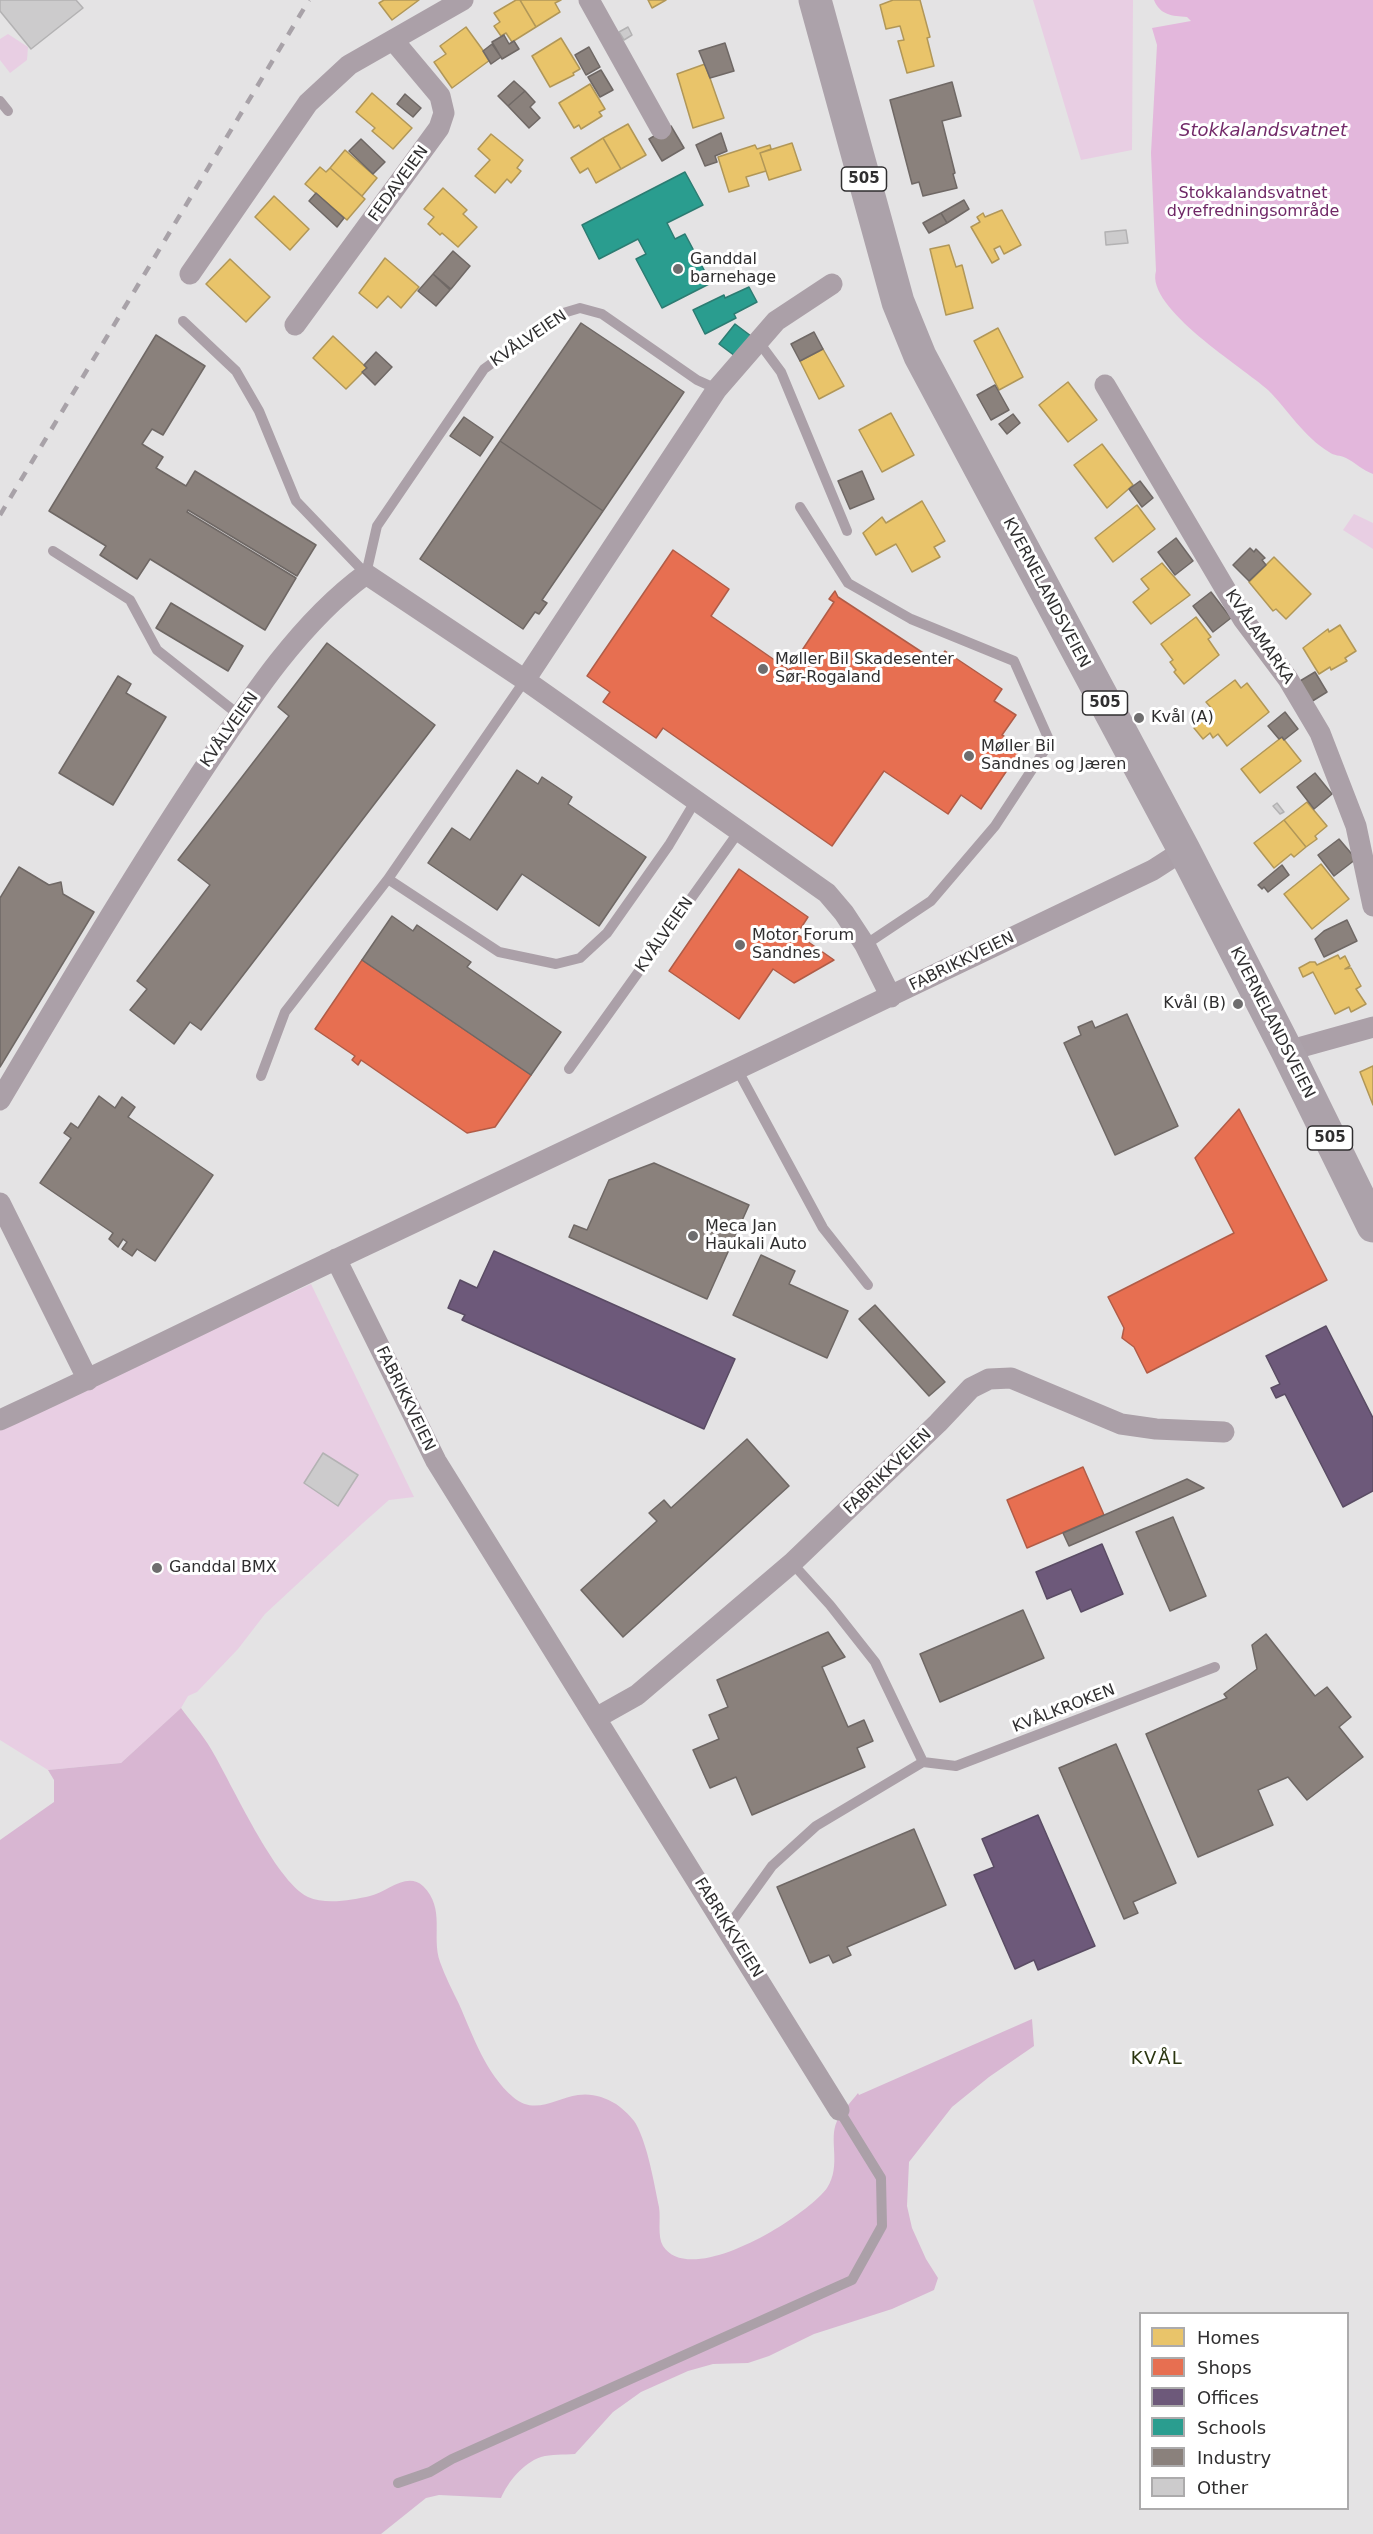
<!DOCTYPE html>
<meta charset="utf-8">
<style>
body{margin:0}
#map{position:relative;width:1373px;height:2534px;overflow:hidden;background:#e4e3e4;font-family:"DejaVu Sans",sans-serif}
canvas{display:block}
.legend{position:absolute;left:1139px;top:2312px;width:210px;height:198px;box-sizing:border-box;background:#fff;border:2px solid #acabac;margin:0;padding:8px 10px;list-style:none;font-size:18px;color:#2f2e2f}
.legend li{display:flex;align-items:center;gap:12px;height:30px}
.legend b{width:30px;border:2px solid #acabac}
</style>
<div id="map">
<canvas width="1373" height="2534"></canvas>
<ul class="legend">
<li><b style="height:16px;background:#e9c46a"></b>Homes</li>
<li><b style="height:16px;background:#e76f51"></b>Shops</li>
<li><b style="height:16px;background:#6d597a"></b>Offices</li>
<li><b style="height:16px;background:#2a9d8f"></b>Schools</li>
<li><b style="height:16px;background:#8a817c"></b>Industry</li>
<li><b style="height:16px;background:#cccbcc"></b>Other</li>
</ul>
</div>
<script>
const g = document.querySelector('canvas').getContext('2d');
g.lineJoin = 'round';
function paint(path, color) {
  g.fillStyle = color;
  g.fill(path, 'evenodd');
}
function stroke(path, color, width, dash) {
  g.strokeStyle = color;
  g.lineWidth = width;
  g.lineCap = dash ? 'butt' : 'round';
  g.setLineDash(dash || []);
  g.stroke(path);
}
function drawText(font, color, halo, rows, align = 'center') {
  g.font = font + ' "DejaVu Sans",sans-serif';
  g.lineWidth = 6;
  g.setLineDash([]);
  g.textBaseline = 'middle';
  g.strokeStyle = halo;
  g.fillStyle = color;
  for (const [text, x, y, turn = 0] of rows) {
    g.save();
    g.translate(x, y);
    g.rotate((+turn || 0) * Math.PI / 180);
    g.textAlign = isNaN(turn) ? turn : align;
    if (halo) g.strokeText(text, 0, 0);
    g.fillText(text, 0, 0);
    g.restore();
  }
}
const green = new Path2D(`
 M1033 0H1133L1132 150 1081 160Z
 M8 34 28 47 27 60 10 73 0 60V39Z
 M1354 514 1373 523V549L1343 530Z
 M311 1284 414 1497 389 1500 363 1523 265 1614 238 1649 197 1692 188 1696 181 1708 121 1763 48 1770 0 1740V1426Z`);
const forest = new Path2D(`
 M181 1708C191 1722 203 1735 211 1749 232 1784 275 1881 308 1897 325 1905 353 1900 370 1896 387 1892 407 1871 423 1886 446 1909 431 1936 440 1962 445 1976 452 1990 459 2004 473 2036 486 2074 513 2097 535 2116 556 2098 578 2095 592 2093 604 2097 616 2104 623 2109 632 2117 636 2124 648 2146 654 2183 659 2207 661 2219 657 2236 663 2246 691 2289 806 2217 827 2188 842 2165 828 2140 837 2121 842 2111 851 2102 858 2093L859 2095 1032 2019 1034 2046 989 2077 952 2107 909 2162 907 2206 912 2228 926 2259 938 2278 934 2290 892 2309 814 2334 769 2356 748 2363 713 2364 688 2371 641 2392 613 2412 575 2454C564 2455 551 2454 541 2457 523 2463 508 2482 501 2498L439 2495 426 2498 381 2534H0V1840L54 1802V1780L48 1770 121 1763Z`);
const water = new Path2D(`
 M1154 0H1373V474C1362 470 1356 463 1346 458 1340 455 1334 456 1329 452 1304 437 1288 410 1268 390 1244 368 1145 308 1156 271L1151 153 1157 45 1152 28 1191 21 1187 17C1172 16 1160 15 1154 0Z`);
const homes = new Path2D(`
 M384 0H419L392 20 379 3Z
 M516 0H520L536 27 512 42 506 33 501 36 494 26 500 22 494 13Z
 M520 0H561L555 3 560 12 536 27Z
 M648 0H666L652 8Z
 M893 0H920L930 37 927 38 934 66 907 73 898 41 904 40 900 26 886 29 880 5Z
 M466 27 490 60 452 88 434 62 446 54 440 46Z
 M561 38 580 69 573 73 574 75 550 87 532 56Z
 M705 64 724 118 693 128 677 74Z
 M590 84 605 109 599 112 602 116 581 129 579 125 574 128 559 103Z
 M372 93 412 128 393 149 372 131 375 128 356 112Z
 M628 124 646 155 621 169 603 138Z
 M491 134 523 160 517 168 521 171 511 183 507 179 495 193 475 176 490 160 478 149Z
 M603 138 621 169 596 183 588 168 580 173 571 158Z
 M792 143 801 170 769 180 760 153Z
 M755 145 757 149 770 145 771 149 760 153 766 171 746 177 749 186 729 192 718 157Z
 M345 150 377 178 362 196 330 168Z
 M320 167 326 172 330 168 365 199 347 220 305 184Z
 M443 188 467 210 463 214 477 227 458 247 442 233 440 235 428 224 434 217 424 209Z
 M274 196 309 229 290 250 255 217Z
 M1002 210 1021 245 1004 254 1000 246 994 249 999 259 992 263 971 227 980 222 977 217 983 213 985 217Z
 M949 245 956 267 962 265 973 308 946 315 930 249Z
 M385 258 419 287 401 308 388 296 377 308 359 293Z
 M230 259 270 297 246 322 206 284Z
 M998 328 1023 377 999 390 974 341Z
 M333 336 367 368 346 389 313 358Z
 M823 349 844 386 819 399 800 361Z
 M1068 382 1097 420 1068 442 1039 405Z
 M891 413 914 455 882 472 859 430Z
 M1102 444 1133 485 1107 508 1074 465Z
 M922 501 945 541 934 547 940 557 912 572 896 544 876 555 863 533 882 517 886 523Z
 M1137 505 1155 529 1113 562 1095 538Z
 M1274 557 1311 594 1286 619 1276 609 1273 611 1249 582Z
 M1162 563 1190 595 1151 624 1133 602 1149 589 1141 579Z
 M1196 617 1211 637 1208 639 1219 655 1184 684 1174 672 1176 670 1170 662 1173 660 1161 644Z
 M1340 625 1356 651 1345 658 1347 661 1331 670 1330 667 1319 674 1303 648 1328 629 1329 632Z
 M1235 680 1241 688 1247 683 1269 712 1227 746 1218 734 1213 738 1210 733 1203 739 1194 728 1213 710 1206 702Z
 M1282 737 1301 761 1260 793 1241 769Z
 M1307 802 1327 826 1315 836 1317 839 1306 847 1284 820Z
 M1284 820 1306 847 1294 857 1291 854 1274 868 1254 843Z
 M1321 864 1349 899 1312 929 1284 894Z
 M1338 955 1340 959 1345 956 1350 966 1345 969 1351 968 1361 986 1356 989 1366 1004 1351 1012 1349 1007 1335 1014 1313 972 1303 977 1299 968 1310 962H1315L1317 965Z
 M1373 1066V1105L1360 1072Z`);
const shops = new Path2D(`
 M673 550 729 589 711 616 789 670 834 602 829 599 835 591 838 597 937 662 945 651 1002 689 994 701 1016 715 1002 735 1022 748 981 809 961 795 948 814 884 771 832 846 663 728 656 738 603 702 610 692 587 676Z
 M739 869 808 917 797 934 834 960 794 983 773 969 739 1019 669 971Z
 M362 960 531 1075 495 1127 467 1133 361 1060 358 1065 352 1060 355 1056 315 1029Z
 M1239 1109 1327 1280 1147 1373 1134 1347 1122 1338 1124 1328 1108 1297 1234 1233 1195 1158Z
 M1083 1467 1104 1515 1027 1548 1007 1500Z`);
const offices = new Path2D(`
 M494 1251 735 1359 704 1429 462 1320 465 1315 448 1308 460 1280 477 1288Z
 M1326 1326 1373 1418V1491L1343 1507 1285 1394 1276 1398 1271 1388 1280 1384 1266 1356Z
 M1102 1544 1123 1594 1081 1612 1071 1589 1047 1599 1036 1572Z
 M1038 1815 1095 1946 1038 1970 1034 1960 1015 1969 974 1875 994 1867 982 1839Z`);
const schools = new Path2D(`
 M685 172 703 205 667 223 675 239 685 234 711 283 662 308 636 259 646 254 638 239 599 259 582 225Z
 M749 287 757 302 734 314 736 318 705 334 693 310 724 295 725 298Z
 M735 324 751 336 735 356 719 344Z`);
const industry = new Path2D(`
 M504 35 509 44 514 41 519 49 502 59 492 42Z
 M725 43 734 71 710 78 699 51Z
 M492 44 501 57 491 64 483 51Z
 M589 47 600 67 586 75 575 55Z
 M601 70 613 90 600 97 588 77Z
 M514 81 525 91 508 106 498 96Z
 M952 82 961 116 942 121 955 173 953 174 957 188 923 196 919 182 912 184 890 100Z
 M525 91 535 102 530 107 540 118 529 128 508 106Z
 M405 94 421 108 413 117 397 104Z
 M671 126 684 148 662 161 649 139Z
 M721 133 727 151 715 156 717 162 705 166 696 145Z
 M361 139 385 162 373 174 349 151Z
 M316 193 344 218 337 227 309 201Z
 M964 200 969 209 947 223 941 213Z
 M941 213 947 223 929 233 923 223Z
 M453 251 470 266 451 289 433 274Z
 M433 274 450 290 436 306 418 291Z
 M581 323 684 392 603 511 500 441Z
 M814 332 823 349 800 361 791 344Z
 M156 335 205 366 163 435 152 429 142 444 163 457 156 468 186 486 195 471 316 545 297 576 188 510 187 512 296 578 265 630 150 559 137 579 100 555 106 546 49 511Z
 M376 352 392 367 375 385 362 372 367 368 364 365Z
 M995 385 1009 410 991 420 977 395Z
 M1013 414 1020 423 1007 434 999 424Z
 M464 417 493 437 480 456 450 436Z
 M500 441 603 511 542 600 547 603 539 614 535 612 523 629 420 559Z
 M862 471 874 499 850 509 838 481Z
 M1140 481 1153 498 1142 507 1129 489Z
 M1176 538 1193 561 1175 575 1158 552Z
 M1250 548 1254 552 1256 549 1265 558 1262 560 1266 565 1249 581 1233 565Z
 M1211 592 1231 618 1213 632 1193 606Z
 M171 603 243 646 228 671 156 628Z
 M327 643 435 725 201 1030 190 1022 174 1044 130 1010 147 989 137 981 210 885 178 860 289 716 278 707Z
 M1315 672 1327 692 1306 705 1300 681Z
 M118 676 131 684 126 693 166 717 113 805 59 773Z
 M1285 712 1298 729 1284 740 1282 737 1279 739 1268 726Z
 M517 770 538 784 542 777 572 797 568 804 646 857 599 926 522 874 497 910 428 863 452 828 470 840Z
 M1315 773 1332 794 1314 809 1297 787Z
 M1339 839 1356 859 1334 876 1318 855Z
 M1282 865 1289 875 1268 892 1264 887 1262 889 1258 885Z
 M19 867 49 885 61 882 63 894 94 912 0 1067V898Z
 M392 916 413 931 417 925 471 962 467 967 561 1032 531 1075 362 960Z
 M1347 920 1357 941 1324 957 1315 939 1324 931Z
 M1127 1014 1178 1126 1115 1155 1064 1043 1081 1035 1078 1027 1092 1021 1095 1028Z
 M99 1096 115 1108 122 1097 135 1107 128 1117 213 1175 155 1261 137 1249 132 1256 122 1249 127 1242 123 1239 118 1247 109 1239 113 1233 40 1183 71 1138 64 1133 71 1123 78 1128Z
 M654 1163 749 1205 707 1299 569 1237 574 1225 587 1230 609 1180Z
 M761 1255 795 1271 789 1284 848 1311 827 1358 733 1315Z
 M875 1305 945 1382 929 1396 859 1319Z
 M747 1439 789 1486 623 1637 581 1590 657 1521 649 1513 664 1500 671 1508Z
 M1187 1479 1204 1488 1069 1546 1063 1533Z
 M1173 1517 1206 1596 1170 1611 1136 1532Z
 M1023 1610 1044 1658 940 1702 920 1654Z
 M828 1632 845 1657 822 1667 848 1727 864 1720 873 1741 857 1748 865 1767 752 1815 736 1777 710 1788 693 1750 719 1739 709 1715 728 1707 717 1680Z
 M1266 1634 1315 1696 1327 1687 1351 1717 1339 1727 1363 1757 1307 1800 1288 1777 1258 1790 1273 1825 1198 1857 1146 1734 1227 1698 1224 1694 1257 1669 1252 1645Z
 M1116 1744 1176 1883 1133 1902 1138 1913 1124 1919 1059 1768Z
 M914 1829 946 1905 847 1947 851 1955 833 1963 829 1955 810 1963 777 1887Z`);
const building = new Path2D(`
 M0 0H76L83 8 31 49 0 11Z
 M628 27 632 35 624 40 619 32Z
 M1126 230 1128 243 1106 245 1105 232Z
 M1277 803 1284 812 1280 814 1273 806Z
 M323 1453 358 1475 338 1506 304 1483Z`);
const service = new Path2D(`
 M0 101 8 111
 M183 321 236 371 259 411 296 501 366 574
 M758 341 781 372 847 531
 M800 507 848 583 911 619 1014 661 1050 742 995 826 931 901 865 945
 M53 551 130 600 157 650 239 715
 M366 574 377 526 484 369 560 314 580 308 602 314 697 380 717 389
 M388 879 499 952 556 964 580 958 607 933 669 845 696 800
 M569 1069 740 830
 M737 1069 823 1228 868 1285
 M261 1076 285 1012 388 879 525 680
 M792 1563 830 1605 875 1662 923 1762 956 1766 1215 1667
 M728 1927 772 1866 816 1826 923 1762
 M398 2483 430 2472 452 2459 852 2280 882 2226 881 2178 839 2110`);
const minor = new Path2D(`
 M589 0 661 129
 M190 274 308 103 349 65 463 0
 M295 325 439 128 444 113 440 96 393 40
 M1105 385 1243 619 1288 679 1320 733 1356 826 1373 906
 M525 680 717 389 776 321 832 284
 M1287 1051 1373 1027
 M0 1100C64 992 128 884 197 779 244 708 296 625 366 574L525 680 827 893 844 913 865 945 891 997
 M0 1203 88 1380
 M336 1259 436 1461 839 2110
 M0 1420C127 1362 251 1299 377 1240 636 1117 895 995 1153 870L1184 850
 M596 1718 637 1695 792 1563 938 1423 971 1388 989 1379 1011 1378 1121 1424 1156 1429 1224 1432`);
const primary = new Path2D(`
 M815 0 898 302 920 356 1184 850 1287 1051 1373 1226`);
const rail = new Path2D(`
 M0 515 309 0`);
const markers = [
 [678,269,6,"#6e6d6e"],
 [763,669,6,"#6e6d6e"],
 [1139,718,6,"#6e6d6e"],
 [969,756,6,"#6e6d6e"],
 [740,945,6,"#6e6d6e"],
 [1238,1004,6,"#6e6d6e"],
 [693,1236,6,"#6e6d6e"],
 [157,1568,6,"#6e6d6e"]
];
const shields = [
 [864,179,45],
 [1105,703,45],
 [1330,1138,45]
];
const shieldNames = [
 ["505",864,179],
 ["505",1105,703],
 ["505",1330,1138]
];
const streetNames = [
 ["FEDAVEIEN",399,184,-54],
 ["KVÅLVEIEN",529,339,-34],
 ["KVERNELANDSVEIEN",1046,593,62],
 ["KVÅLAMARKA",1259,637,56],
 ["KVÅLVEIEN",230,730,-55],
 ["KVÅLVEIEN",665,935,-55],
 ["FABRIKKVEIEN",962,962,-26],
 ["KVERNELANDSVEIEN",1272,1023,63],
 ["FABRIKKVEIEN",405,1399,64],
 ["FABRIKKVEIEN",888,1472,-44],
 ["KVÅLKROKEN",1064,1709,-21],
 ["FABRIKKVEIEN",728,1928,58]
];
const parkNames = [
 ["Stokkalandsvatnet",1253,194],
 ["dyrefredningsområde",1253,212]
];
const poiNames = [
 ["Ganddal",690,260],
 ["barnehage",690,278],
 ["Møller Bil Skadesenter",775,660],
 ["Sør-Rogaland",775,678],
 ["Kvål (A)",1151,718],
 ["Møller Bil",981,747],
 ["Sandnes og Jæren",981,765],
 ["Motor Forum",752,936],
 ["Sandnes",752,954],
 ["Kvål (B)",1226,1004,"right"],
 ["Meca Jan",705,1227],
 ["Haukali Auto",705,1245],
 ["Ganddal BMX",169,1568]
];
const waterNames = [
 ["Stokkalandsvatnet",1263,131]
];
const neighbourhoodNames = [
 ["KVÅL",1157,2059]
];
paint(green, '#e8cee3');
paint(forest, '#d8b6d2');
paint(water, '#e3b7dc');
paint(homes, '#e9c46a');
stroke(homes, '#b19758', 1.5);
paint(shops, '#e76f51');
stroke(shops, '#b05c47', 1.5);
paint(offices, '#6d597a');
stroke(offices, '#5a4c64', 1.5);
paint(schools, '#2a9d8f');
stroke(schools, '#2c7c72', 1.5);
paint(industry, '#8a817c');
stroke(industry, '#6f6865', 1.5);
paint(building, '#cccbcc');
stroke(building, '#b3b2b3', 1.5);
stroke(service, '#aba0a8', 10);
stroke(minor, '#aba0a8', 21);
stroke(primary, '#aca2aa', 33);
stroke(rail, '#a8a2a8', 4.5, [10, 10]);
for (const [x, y, r, color] of markers) {
  const dot = new Path2D();
  dot.arc(x, y, r, 0, 2 * Math.PI);
  g.fillStyle = color;
  g.fill(dot);
  stroke(dot, '#fff', 2);
}
for (const [x, y, w] of shields) {
  const box = new Path2D();
  box.roundRect(x - w / 2, y - 12, w, 24, 4.5);
  g.fillStyle = '#fff';
  g.fill(box);
  stroke(box, '#2f2e2f', 1.5);
}
drawText('bold 15px', '#2f2e2f', null, shieldNames);
drawText('16px', '#2f2e2f', '#fff', streetNames);
drawText('16px', '#6f2766', '#fff', parkNames);
drawText('16px', '#2f2e2f', '#fff', poiNames, 'left');
drawText('italic 18px', '#732b6a', '#fff', waterNames);
g.letterSpacing = '1.5px';
drawText('18px', '#2b3610', '#fff', neighbourhoodNames);
g.letterSpacing = '0px';
</script>
